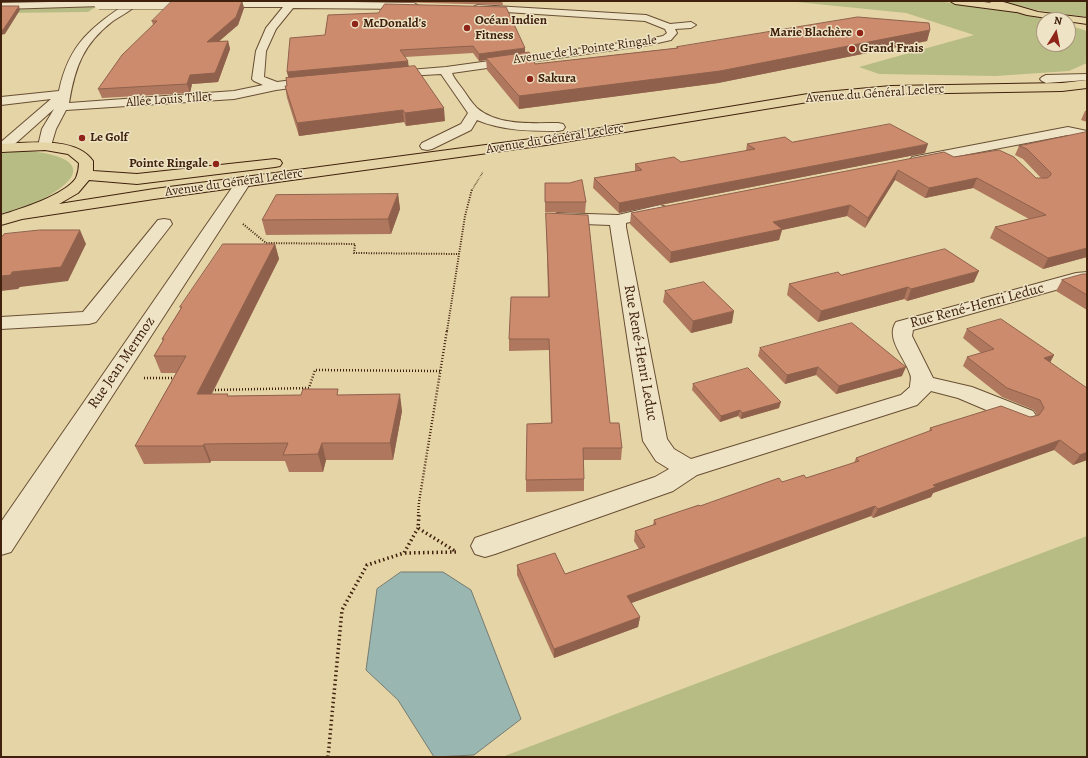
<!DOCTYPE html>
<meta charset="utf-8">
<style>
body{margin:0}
#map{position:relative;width:1088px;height:758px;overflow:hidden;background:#e5d5a6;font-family:Alegreya,serif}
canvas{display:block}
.frame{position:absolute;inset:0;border:2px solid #40210e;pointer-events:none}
.north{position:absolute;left:1036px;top:12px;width:40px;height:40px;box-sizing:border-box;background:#eee4c5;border:1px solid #a8967c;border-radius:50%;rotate:10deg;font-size:11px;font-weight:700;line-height:16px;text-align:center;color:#40210e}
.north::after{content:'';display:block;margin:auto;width:14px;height:18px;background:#8f2418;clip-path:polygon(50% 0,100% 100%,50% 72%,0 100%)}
</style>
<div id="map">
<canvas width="1088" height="758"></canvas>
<div class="frame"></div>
<div class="north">N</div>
</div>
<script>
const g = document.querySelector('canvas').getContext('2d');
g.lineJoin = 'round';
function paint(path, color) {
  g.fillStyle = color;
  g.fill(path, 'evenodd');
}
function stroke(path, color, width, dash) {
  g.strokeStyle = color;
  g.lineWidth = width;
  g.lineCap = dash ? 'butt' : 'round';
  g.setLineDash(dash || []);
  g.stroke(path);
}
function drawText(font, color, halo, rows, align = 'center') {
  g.font = font + ' Alegreya,serif';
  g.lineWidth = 3;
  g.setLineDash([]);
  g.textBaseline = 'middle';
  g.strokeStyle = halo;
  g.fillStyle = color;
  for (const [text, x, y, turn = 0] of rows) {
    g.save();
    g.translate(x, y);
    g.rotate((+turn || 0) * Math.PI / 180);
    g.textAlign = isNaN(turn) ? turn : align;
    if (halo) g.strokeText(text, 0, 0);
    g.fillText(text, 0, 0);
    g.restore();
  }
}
const green = new Path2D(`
 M787 1C834 1 882 0 928 1 969 3 1010 10 1049 20H1044V44H1068V25L1087 31V63L1069 71 996 76 879 74 859 67 974 35 906 13Z
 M1000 1H1087V17L1036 10Z
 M97 6 88 12 1 13V8Z
 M26 151C61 153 99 166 50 195 35 204 18 209 1 214V153Z
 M1087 536V757H502Z`);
const water = new Path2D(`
 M401 572H443L471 590 521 719 474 755 434 757 398 700 366 670 377 589Z`);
const pathFar3 = new Path2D(`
 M472 190 483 172`);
const pathFar2 = new Path2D(`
 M243 224 266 243 355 244 354 253 459 254
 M447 331 465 216 472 189`);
const pathFar1 = new Path2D(`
 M144 378H177
 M212 390 309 388 315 370 440 371
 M418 516 419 502 447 330`);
const path = new Path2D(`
 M419 515 418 528 455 551
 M405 553 456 552
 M328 757 342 610 367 565 404 553 418 528`);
const minor = new Path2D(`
 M99 1 104 4 102 6 1 9V3Z
 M130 1H141C134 9 122 15 113 21 83 44 75 67 69 103L234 91 263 85 254 81 252 79 256 51 266 28 283 7H214L209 4 211 2 291 1 414 3 419 6 414 9 293 8 276 29 266 51 264 77 277 82 317 77 321 78 323 81 321 84 276 90 234 99 66 110 56 129 50 149 45 150 40 149 38 146 42 129 54 109 7 151 1 152V142L51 99 1 105V97L59 91C69 43 92 27 130 1Z
 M478 5 646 15 670 24 691 22 696 25 691 28 675 29 677 33 671 40 649 45 452 73C454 79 460 85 464 91 468 97 472 103 477 108 498 126 532 123 558 123L563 124 565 127 563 130 558 131C531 131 503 131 477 120L471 130 432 149 427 150 422 149 420 146 422 143 461 124 468 113 441 74 389 77 385 76 383 74 385 72 446 67 649 39 663 36 667 33 665 29 645 21 475 10 473 8 475 6Z
 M1087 74V80L1046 83 1042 81 1040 79 1042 77 1046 75Z
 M1068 127 1087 131V139L1068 135 917 164 912 163 910 160 912 157 917 156Z
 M243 177 248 179 251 182 11 552 1 555V522L238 179Z
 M660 205 666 207 668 210 666 213 626 223V227L667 439 674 449 691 459 901 395 910 387C910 382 912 378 910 374 905 358 885 338 896 322L1076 273 1087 272V284H1077L913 330 912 336 933 378 972 387 1033 411 1037 417 1033 423 1025 425 1017 423 958 398 931 391 917 405 697 475 673 491 495 554 485 557 475 554 471 546 475 538 655 477 669 469 656 461 643 441 610 225 558 223 552 221 550 218 552 215 558 213 618 215Z
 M164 219 170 220 172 224 96 322 89 324 1 329V317L83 312 158 220Z`);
const major = new Path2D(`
 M987 1H1000L1038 12 1087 18V24L1027 15 1000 7Z
 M1087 80V88L1062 91 891 94 814 101 546 145 154 199 22 219 1 225V215C20 209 65 195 76 178 78 173 79 168 79 163L68 154 45 150 1 152V144C27 143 76 136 93 161V171L137 174 275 159 280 160 282 163 280 166 275 167 137 184 89 180 78 193 59 204 154 189 546 137 814 93 891 86 1062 83Z`);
const highway = new Path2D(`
 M950 1H976L1016 6 1021 9 1016 12 955 4Z`);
const minorBridge = new Path2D(`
 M99 4H166`);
const wall = new Path2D(`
 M1 1H26L1 2Z
 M242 1 244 8 238 25 219 41H228L230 49 218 82 192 84 190 93 102 98 98 89 153 25 152 21Z
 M391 1H502L503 5 392 2Z
 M328 15 525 53 535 64 676 48 677 47 930 30 927 41 718 83 519 109 487 70 486 60 479 61 473 53 405 57 409 67 445 121 406 126 404 122 299 136 287 98 285 86H287L289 78 287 72 325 35Z
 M1087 110V122L1081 120 1085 111Z
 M1087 132V257L1043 269 990 238 995 227 1029 219 973 188 925 198 895 180 865 228 847 216 782 230 779 240 670 263 630 224 631 213 954 157 1036 178H1041L1023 159 1015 155 1019 146Z
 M792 142 925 153 619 213 593 188 594 178 635 171V164L681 162 746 151 747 144Z
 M545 183 586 202 585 213 545 212Z
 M398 194 400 209 391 234 266 235 262 220Z
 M546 213 610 423 622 448 621 460H583L584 479V491L526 492V480L551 423 549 350 509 351V339L548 297Z
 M275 244 279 259 212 394 228 396 339 395 402 411 393 460H326L323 472H289L285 461H211L210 463 144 464 135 446 176 373H161L154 356 163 341 162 339 181 308 180 307Z
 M1087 274V310L1056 291 1062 280Z
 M841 275 974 282 907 301 904 299 818 322 787 295 789 284Z
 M665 291 732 323 691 333 663 302Z
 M967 329 1054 355 1050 363 1087 460 1073 465 1054 450 933 493 931 497 873 518 871 516 631 603 640 617 638 627 554 658 517 575V565L565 574 639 549 634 541 635 531 653 525 654 520 782 482 806 478 854 463 856 458 929 432 930 428 1030 417 1037 415 1034 410 1002 397 963 366 967 357 981 353 963 338Z
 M760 348 902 376 836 394 816 375 785 384 758 356Z
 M693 384 779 408 741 419 738 416 720 422 692 390Z`);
const shadedWall = new Path2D(`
 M242 1 244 8 238 25 209 50 207 42Z
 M19 6 20 10 5 34 1 35V30Z
 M930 30 927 41 718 83 519 109V96Z
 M228 41 230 49 218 82 192 84 190 93 187 84 190 75Z
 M525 48V55L486 58V60L479 61V54Z
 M408 61 409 69 289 80 287 72Z
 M444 108 445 121 406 126 405 113Z
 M403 110 404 122 299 136 297 123Z
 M928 144 925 153 619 213V203Z
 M898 170 895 180 865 228 868 218Z
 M977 178 973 188 925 198 929 188Z
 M398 194 400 209 391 234 388 219Z
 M850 205 847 216 782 230 779 240 670 263 671 252 773 222Z
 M80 230 86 244 68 281 20 287 18 289 1 291V276L12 272Z
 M275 244 279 259 203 411 197 394Z
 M1087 248V257L1043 269 1048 258Z
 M979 271 974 282 907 301 911 289Z
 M908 287 904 299 818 322 821 311Z
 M734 311 732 323 691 333 693 321Z
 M1054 355 1049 364 1044 358Z
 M818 367 816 375 785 384 787 375Z
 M906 367 902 376 836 394 839 386Z
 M400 394 402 411 393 460 390 443Z
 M781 402 779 408 741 419 742 413Z
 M740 410 738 416 720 422 721 416Z
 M1060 440 1054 450 933 493 931 497 873 518 878 509 933 485Z
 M322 443 326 460 323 472 318 454Z
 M204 444 211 461 210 463 203 446Z
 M1087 452V460L1073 465 1080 455Z
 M875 506 871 516 626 605 627 596Z
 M640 617 638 627 554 658V649Z`);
const building = new Path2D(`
 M172 1H242L236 17 207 42 228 41 215 73 190 75 187 84 98 89 122 55 157 21H152Z
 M385 4 506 7 525 48 479 54 473 46 400 50 408 61 287 72 290 38 325 35 328 15 378 13Z
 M1 6H19L3 30H1Z
 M858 17 929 23 930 30 720 71 519 96 486 58 529 52 535 64 678 48 677 47Z
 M415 66 444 108 405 113 403 110 297 123 285 86H287L286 78Z
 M890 124 928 144 619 203 594 178 642 170 635 164 674 157 681 162 755 149 747 144 785 137 792 142Z
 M1087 132V248L1048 258 995 227 1046 215 977 178 929 188 898 170 868 218 850 205 773 222 782 229 671 252 631 213 944 152 954 157 999 150 1014 157 1036 178H1047L1051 175V173L1027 149 1019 146Z
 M582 180 586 202H545V183H569Z
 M398 194 388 219 262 220 276 195Z
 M546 213 588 215 610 423H619L622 448H583L584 479 526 480 527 424 552 423 549 339H509L511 297H549Z
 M40 230H80L61 267 12 272 11 275 1 276V238L4 234Z
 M223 244H275L197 394H228L227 396 301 395 303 389H338L337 395 400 394 390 443H322L318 454 283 455 288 443 204 444 203 446H135L186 356H154L164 339H162L182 307H180Z
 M945 249 979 271 911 289 908 287 821 311 789 284 838 272 841 275Z
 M1083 274H1087V295L1062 280Z
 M704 282 734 311 693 321 665 291Z
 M1001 319 1054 355 1044 358 1087 388V452L1080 455 1060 440 933 485 936 487 878 509 875 506 627 596 640 617 554 649 517 565 555 553 565 574 645 547 635 531 656 524 654 520 699 505 700 506 779 478 782 482 804 475 806 478 859 461 856 458 932 430 930 428 1001 406 1030 417 1039 415 1044 408 1040 400 1007 388 967 357 994 349 967 329Z
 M852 323 906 367 839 386 818 367 787 375 760 348Z
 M748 368 781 402 742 413 740 410 721 416 693 384Z`);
const markers = [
 [355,24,4,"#8f2418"],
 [467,28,4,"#8f2418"],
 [860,33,4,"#8f2418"],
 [852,49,4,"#8f2418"],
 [530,79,4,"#8f2418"],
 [82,138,4,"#8f2418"],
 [216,164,4,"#8f2418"]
];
const farPoinames = [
 ["Océan Indien",475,21],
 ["Fitness",475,36],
 ["McDonald's",363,24],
 ["Marie Blachère",852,33,"right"],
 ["Grand Frais",860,49],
 ["Sakura",538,79],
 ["Le Golf",90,138],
 ["Pointe Ringale",208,164,"right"]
];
const farStreetnames = [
 ["Avenue de la Pointe Ringale",585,50,-8],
 ["Avenue du Général Leclerc",875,94,-4],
 ["Allée Louis Tillet",169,100,-4],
 ["Avenue du Général Leclerc",555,139,-9],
 ["Avenue du Général Leclerc",234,183,-8]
];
const streetNames = [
 ["Rue René-Henri Leduc",977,306,-15],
 ["Rue René-Henri Leduc",640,353,80],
 ["Rue Jean Mermoz",122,363,-56]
];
paint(green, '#b7bc84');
paint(water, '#99b6b1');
stroke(water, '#757a70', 1);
stroke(minor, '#694e34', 2);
stroke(major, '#40210e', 2);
stroke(highway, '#40210e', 2);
stroke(pathFar3, '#40210e', 1.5, [0.5, 1]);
stroke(pathFar2, '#40210e', 2, [1, 1.5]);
stroke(pathFar1, '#40210e', 2.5, [1, 2]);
stroke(path, '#40210e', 3.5, [1.5, 3]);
paint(minor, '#eee4c5');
paint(major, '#e5d5a6');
paint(highway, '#e5d5a6');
stroke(minorBridge, '#694e34', 11, []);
stroke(minorBridge, '#eee4c5', 10);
paint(wall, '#af785e');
paint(shadedWall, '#8f614c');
paint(building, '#cc8b6d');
stroke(building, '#8f614c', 1);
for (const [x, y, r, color] of markers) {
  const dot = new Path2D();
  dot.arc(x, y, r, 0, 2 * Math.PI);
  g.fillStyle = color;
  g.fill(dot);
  stroke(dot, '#eee4c5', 1.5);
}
drawText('bold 13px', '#40210e', '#eee4c5', farPoinames, 'left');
drawText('13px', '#40210e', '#eee4c5', farStreetnames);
drawText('15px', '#40210e', '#eee4c5', streetNames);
</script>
